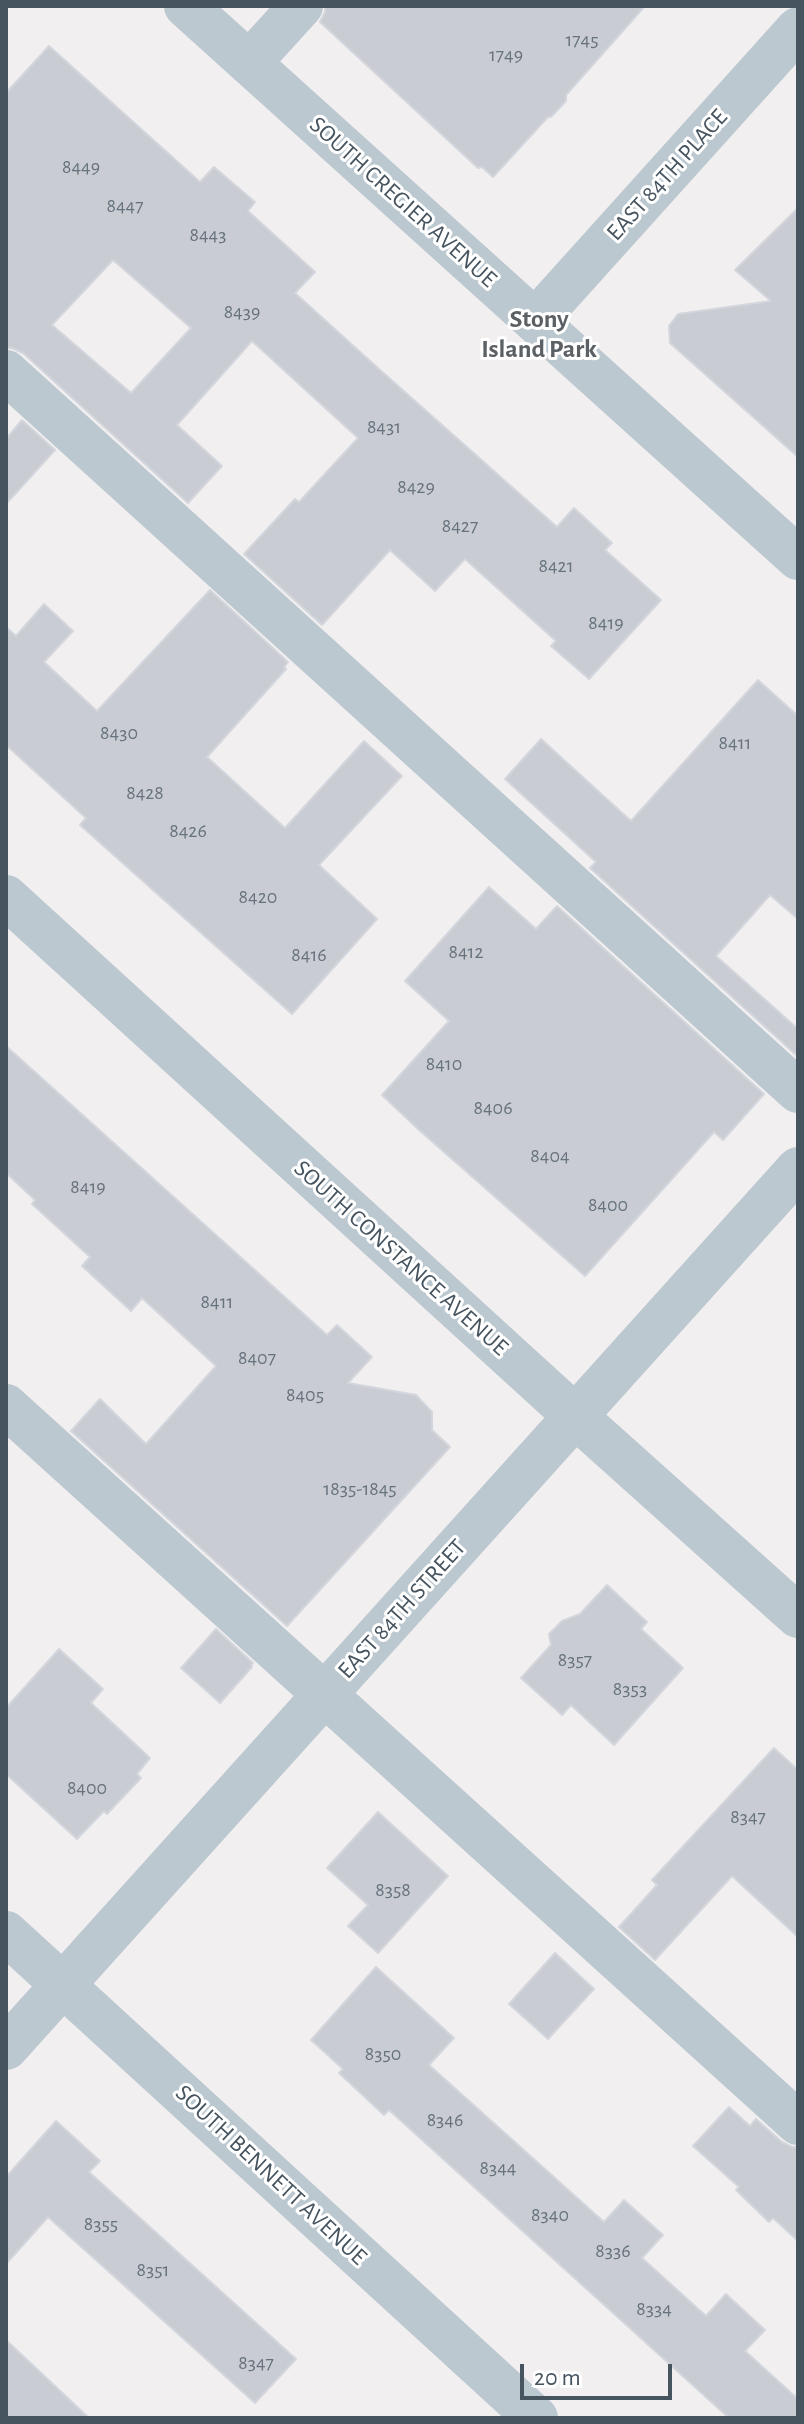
<!DOCTYPE html>
<style>
body{margin:0}
#map{position:relative;width:804px;height:2424px;overflow:hidden;background:#f2eff0;font-family:"Alegreya Sans",sans-serif}
canvas{display:block}
.frame{position:absolute;inset:0;border:8px solid #46545f;pointer-events:none}
.scale{position:absolute;left:520px;top:2364px;width:152px;height:36px;box-sizing:border-box;border:4px solid #46545f;border-top:0;padding-left:10px;font-size:24px;line-height:28px;white-space:nowrap;color:#46545f;-webkit-text-stroke:6px #fff;paint-order:stroke}
</style>
<div id="map">
<canvas width="804" height="2424"></canvas>
<div class="frame"></div>
<div class="scale">20 m</div>
</div>
<script>
const g = document.querySelector('canvas').getContext('2d');
g.lineJoin = 'round';
function paint(path, color) {
  g.fillStyle = color;
  g.fill(path, 'evenodd');
}
function stroke(path, color, width, dash) {
  g.strokeStyle = color;
  g.lineWidth = width;
  g.lineCap = dash ? 'butt' : 'round';
  g.setLineDash(dash || []);
  g.stroke(path);
}
function drawText(font, color, halo, rows, align = 'center') {
  g.font = font + ' "Alegreya Sans",sans-serif';
  g.lineWidth = 6;
  g.setLineDash([]);
  g.textBaseline = 'middle';
  g.strokeStyle = halo;
  g.fillStyle = color;
  for (const [text, x, y, turn = 0] of rows) {
    g.save();
    g.translate(x, y);
    g.rotate((+turn || 0) * Math.PI / 180);
    g.textAlign = isNaN(turn) ? turn : align;
    if (halo) g.strokeText(text, 0, 0);
    g.fillText(text, 0, 0);
    g.restore();
  }
}
const building = new Path2D(`
 M325 6H645L566 95V101L551 117H548L493 177 482 167 478 168 320 22 325 12Z
 M49 46 200 182 214 167 255 202 248 211 315 272 295 293 379 369 557 527 574 508 612 543 605 550 661 600 589 679 551 646 556 641 465 559 435 591 390 550 322 625 244 554 295 499 299 502 358 438 252 341 177 425 222 466 188 503 23 353 12 348H6V93ZM113 260 191 328 131 393 52 325Z
 M798 208V457L670 343 669 326 678 314 771 301 735 270Z
 M22 420 55 450 6 504V439Z
 M210 590 288 662 284 667 286 669 207 757 285 828 364 741 402 776 319 865 377 919 292 1014 80 825 86 818 6 745V627L16 636 44 604 73 631 44 662 97 711Z
 M758 680 798 716V919L770 895 716 956 798 1029V1051L795 1054 590 868 596 862 505 779 541 739 631 821Z
 M489 887 536 929 557 906 764 1094 723 1140 714 1132 585 1276 419 1130 382 1095 449 1021 405 981Z
 M6 1046 327 1335 337 1325 372 1357 348 1383 416 1395 432 1412V1430L450 1447 287 1626 71 1431 100 1399 146 1444 216 1366 142 1298 131 1311 82 1266 90 1257 32 1204 35 1200 6 1173Z
 M607 1585 647 1622 641 1629 683 1668 614 1745 571 1705 562 1715 521 1678 551 1645 549 1634 562 1621 580 1614Z
 M216 1629 253 1663 251 1666 252 1667 220 1703 181 1668Z
 M59 1649 103 1689 91 1703 150 1758 137 1774 141 1778 107 1814 104 1811 77 1839 6 1774V1708Z
 M774 1748 798 1770V1937L732 1876 655 1960 619 1927 657 1885 652 1880Z
 M378 1812 448 1876 378 1953 348 1926 368 1905 327 1868Z
 M555 1953 594 1989 548 2039 509 2004Z
 M376 1967 454 2038 429 2065 604 2222 624 2200 663 2235 642 2258 706 2316 726 2294 765 2330 745 2351 798 2399V2418H729L389 2110 384 2115 339 2073 343 2069 311 2040Z
 M729 2107 750 2126 756 2119 782 2142 792 2147H798V2241L773 2218 769 2222 736 2190 739 2187 693 2146Z
 M56 2121 100 2161 89 2172 296 2359 255 2403 48 2217 6 2264V2177Z
 M6 2340 89 2418H6Z`);
const minor = new Path2D(`
 M186 6 798 558
 M249 63 301 6
 M535 321 798 29
 M6 372 798 1091
 M6 897 575 1416 798 1616
 M6 1406 798 2123
 M6 1933 536 2418
 M6 2048 798 1169`);
const numberNames = [
 ["1745",582,40],
 ["1749",506,55],
 ["8449",81,167],
 ["8447",125,206],
 ["8443",208,235],
 ["8439",242,312],
 ["8431",384,427],
 ["8429",416,487],
 ["8427",460,526],
 ["8421",556,566],
 ["8419",606,623],
 ["8430",119,733],
 ["8411",735,743],
 ["8428",145,793],
 ["8426",188,831],
 ["8420",258,897],
 ["8412",466,952],
 ["8416",309,955],
 ["8410",444,1064],
 ["8406",493,1108],
 ["8404",550,1156],
 ["8419",88,1187],
 ["8400",608,1205],
 ["8411",217,1302],
 ["8407",257,1358],
 ["8405",305,1395],
 ["1835-1845",360,1489],
 ["8357",575,1660],
 ["8353",630,1689],
 ["8400",87,1788],
 ["8347",748,1817],
 ["8358",393,1890],
 ["8350",383,2054],
 ["8346",445,2120],
 ["8344",498,2168],
 ["8340",550,2215],
 ["8355",101,2224],
 ["8336",613,2251],
 ["8351",153,2270],
 ["8334",654,2309],
 ["8347",256,2363]
];
const streetNames = [
 ["EAST 84TH PLACE",667,175,-48],
 ["SOUTH CREGIER AVENUE",403,202,42],
 ["SOUTH CONSTANCE AVENUE",401,1258,42],
 ["EAST 84TH STREET",402,1609,-48],
 ["SOUTH BENNETT AVENUE",271,2175,43]
];
const neighbourhoodNames = [
 ["Stony",539,319],
 ["Island Park",539,349]
];
paint(building, '#c9cdd3');
stroke(building, '#d3d6dc', 2);
stroke(minor, '#bcc8d0', 44);
drawText('20px', '#67727c', null, numberNames);
drawText('24px', '#46545f', '#fff', streetNames);
drawText('bold 26px', '#5b6065', '#fff', neighbourhoodNames);
</script>
